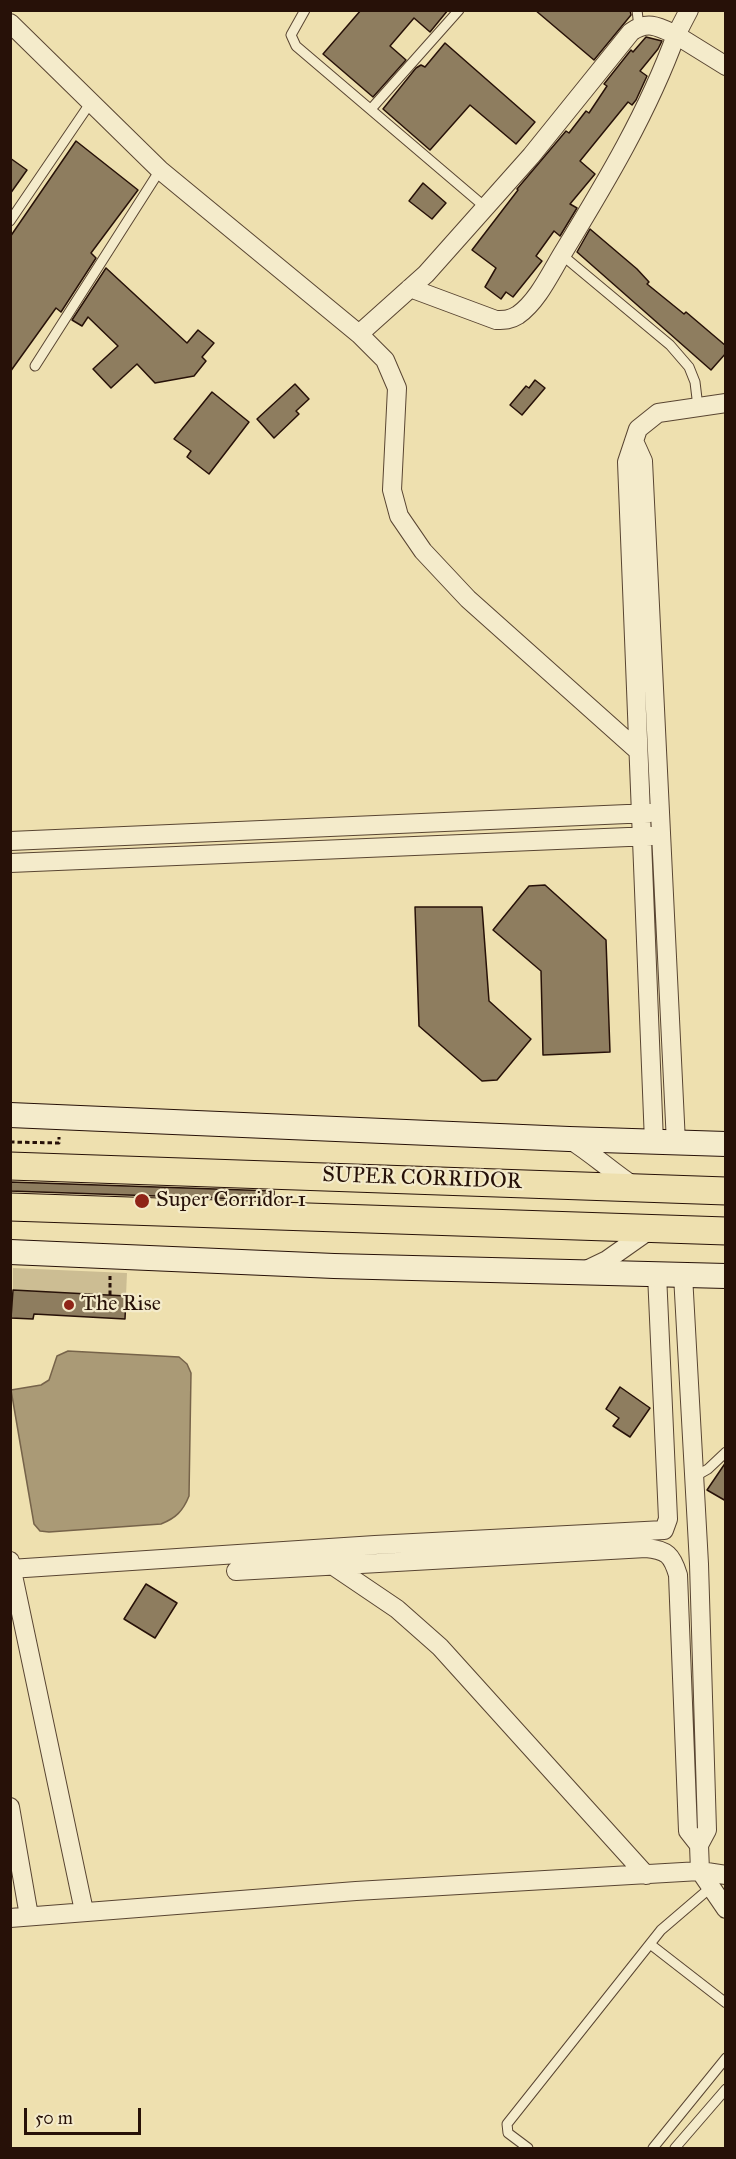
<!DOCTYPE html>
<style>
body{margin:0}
#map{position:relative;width:736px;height:2159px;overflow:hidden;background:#eee0af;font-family:"IM FELL Great Primer",serif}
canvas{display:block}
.frame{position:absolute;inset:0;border:12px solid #271108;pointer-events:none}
.scale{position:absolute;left:24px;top:2108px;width:117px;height:27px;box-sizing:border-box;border:3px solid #271108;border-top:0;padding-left:8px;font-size:18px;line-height:21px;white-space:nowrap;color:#271108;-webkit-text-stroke:4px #f4ebcb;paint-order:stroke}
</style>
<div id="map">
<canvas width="736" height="2159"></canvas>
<div class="frame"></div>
<div class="scale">50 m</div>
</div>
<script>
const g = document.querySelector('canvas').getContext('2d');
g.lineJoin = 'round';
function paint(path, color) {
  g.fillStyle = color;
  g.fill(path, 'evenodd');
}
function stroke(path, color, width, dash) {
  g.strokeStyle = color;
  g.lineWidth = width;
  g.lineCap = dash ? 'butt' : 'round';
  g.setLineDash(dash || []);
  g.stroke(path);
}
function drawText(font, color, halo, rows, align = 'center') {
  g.font = font + ' "IM FELL Great Primer",serif';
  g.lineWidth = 4.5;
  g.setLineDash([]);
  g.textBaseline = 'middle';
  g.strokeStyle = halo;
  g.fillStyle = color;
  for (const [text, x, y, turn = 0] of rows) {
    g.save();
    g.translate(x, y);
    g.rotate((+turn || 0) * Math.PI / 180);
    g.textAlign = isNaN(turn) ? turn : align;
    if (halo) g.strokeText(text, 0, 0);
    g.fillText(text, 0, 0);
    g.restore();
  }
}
const green = new Path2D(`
 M13 1268 127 1273 126 1296 13 1290Z`);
const water = new Path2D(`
 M68 1351 179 1357 187 1364 191 1373 189 1496C183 1511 176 1518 161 1524L49 1532 40 1531 34 1524 11 1390 41 1385 49 1380 57 1356Z`);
const building = new Path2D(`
 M361 10H448L430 32 414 18 390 46 406 60 373 97 323 54Z
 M535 10H630L631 15 594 60Z
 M646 37 662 41 658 49 640 71 647 76 636 100 632 105 628 102 580 161 595 174 570 204 577 208 560 236 554 231 536 256 542 261 513 297 506 292 501 299 485 287 496 268 472 250 518 190 517 189 566 131 569 133 586 111 589 113 607 86 604 84 631 50 633 52Z
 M445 43 535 122 516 144 470 105 430 150 383 109 416 68 421 65 425 67Z
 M76 141 138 190 91 253 96 258 61 312 56 308 10 372V237Z
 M10 158 27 170 10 194Z
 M423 183 446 203 432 219 409 201Z
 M590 229 637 269 649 282 647 284 684 314 686 312 726 346V353L711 370 577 252Z
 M106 268 187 343 198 330 214 343 202 357 206 361 194 376 155 383 137 364 111 388 93 369 118 346 88 317 82 326 72 320Z
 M535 380 545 388 522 415 510 405 526 386 529 388Z
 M295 384 309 399 296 411 299 414 274 438 257 419Z
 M212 392 249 422 209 474 187 457 191 451 174 439Z
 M545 885 606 940 610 1052 543 1055 541 971 493 930 529 886Z
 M415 907H482L489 1001 531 1039 497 1080 482 1081 419 1026Z
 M10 1182 274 1191V1200L10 1191Z
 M13 1290 126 1296 125 1319 34 1314 33 1319 11 1318Z
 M620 1387 650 1408 630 1437 613 1426 619 1418 606 1409Z
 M726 1462V1501L707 1490Z
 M146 1584 177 1603 155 1638 124 1619Z`);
const path = new Path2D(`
 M10 1142 59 1143V1137
 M110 1295V1276`);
const lane = new Path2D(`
 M305 10 291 35 296 46 485 207
 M637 10 639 27
 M371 109 459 10
 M10 221 91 102
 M562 255 670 345 689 367 695 382 698 407
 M35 366 160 170
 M694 1477 708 1469 726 1452
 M650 1944 726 2003
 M528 2148 508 2133 507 2124 661 1930 710 1888
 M653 2148 726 2058
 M675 2148 726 2089`);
const street = new Path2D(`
 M10 23 160 170 359 334 426 274 531 156 631 32C648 20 659 27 676 35L689 10
 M410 288 496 320C505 320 510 320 518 315 538 301 551 272 564 251 606 182 648 112 676 35L726 66
 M359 334 385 360 397 388 392 490 399 516 423 551 468 599 636 749
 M634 441 643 461 676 1143
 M10 841 650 813
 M10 863 652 836
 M569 1139C593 1154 612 1172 635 1187
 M654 1142 627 462 638 429 658 413 726 403
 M584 1271 607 1260 651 1229
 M10 1561 84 1911
 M332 1565 397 1609 440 1647 646 1875
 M10 1569 375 1545 664 1530 668 1519 657 1274
 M236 1571 646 1548C667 1550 672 1555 678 1575L688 1831 699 1845
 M10 1807 29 1916
 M700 1871 726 1909
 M700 1871 726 1875
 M10 1918 356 1891 700 1871 699 1845 707 1830 699 1564 683 1275`);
const secondary = new Path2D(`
 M10 1115 569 1139 726 1144
 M10 1252 334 1266 726 1276`);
const primary = new Path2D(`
 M10 1166 726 1191
 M10 1207 726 1231`);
const markers = [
 [142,1201,8,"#8f2418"],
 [69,1305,6,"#8f2418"]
];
const streetNames = [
 ["SUPER CORRIDOR",422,1179,2]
];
const poiNames = [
 ["Super Corridor 1",156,1201],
 ["The Rise",81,1305]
];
paint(green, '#ccbd93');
paint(water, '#aa9a76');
stroke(water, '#76634a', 1.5);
paint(building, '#8e7d5f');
stroke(building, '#271108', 1.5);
stroke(lane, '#594532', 11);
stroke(street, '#594532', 20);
stroke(secondary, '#271108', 26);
stroke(primary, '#271108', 29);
stroke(path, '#271108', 3, [4.5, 3]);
stroke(lane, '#f4ebcb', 9);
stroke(street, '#f4ebcb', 18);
stroke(secondary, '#f4ebcb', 24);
stroke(primary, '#eee0af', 27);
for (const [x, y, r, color] of markers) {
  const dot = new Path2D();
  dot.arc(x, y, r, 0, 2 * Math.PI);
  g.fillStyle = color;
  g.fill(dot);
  stroke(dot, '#f4ebcb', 2);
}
drawText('22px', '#271108', '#f4ebcb', streetNames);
drawText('22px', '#271108', '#f4ebcb', poiNames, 'left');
</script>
